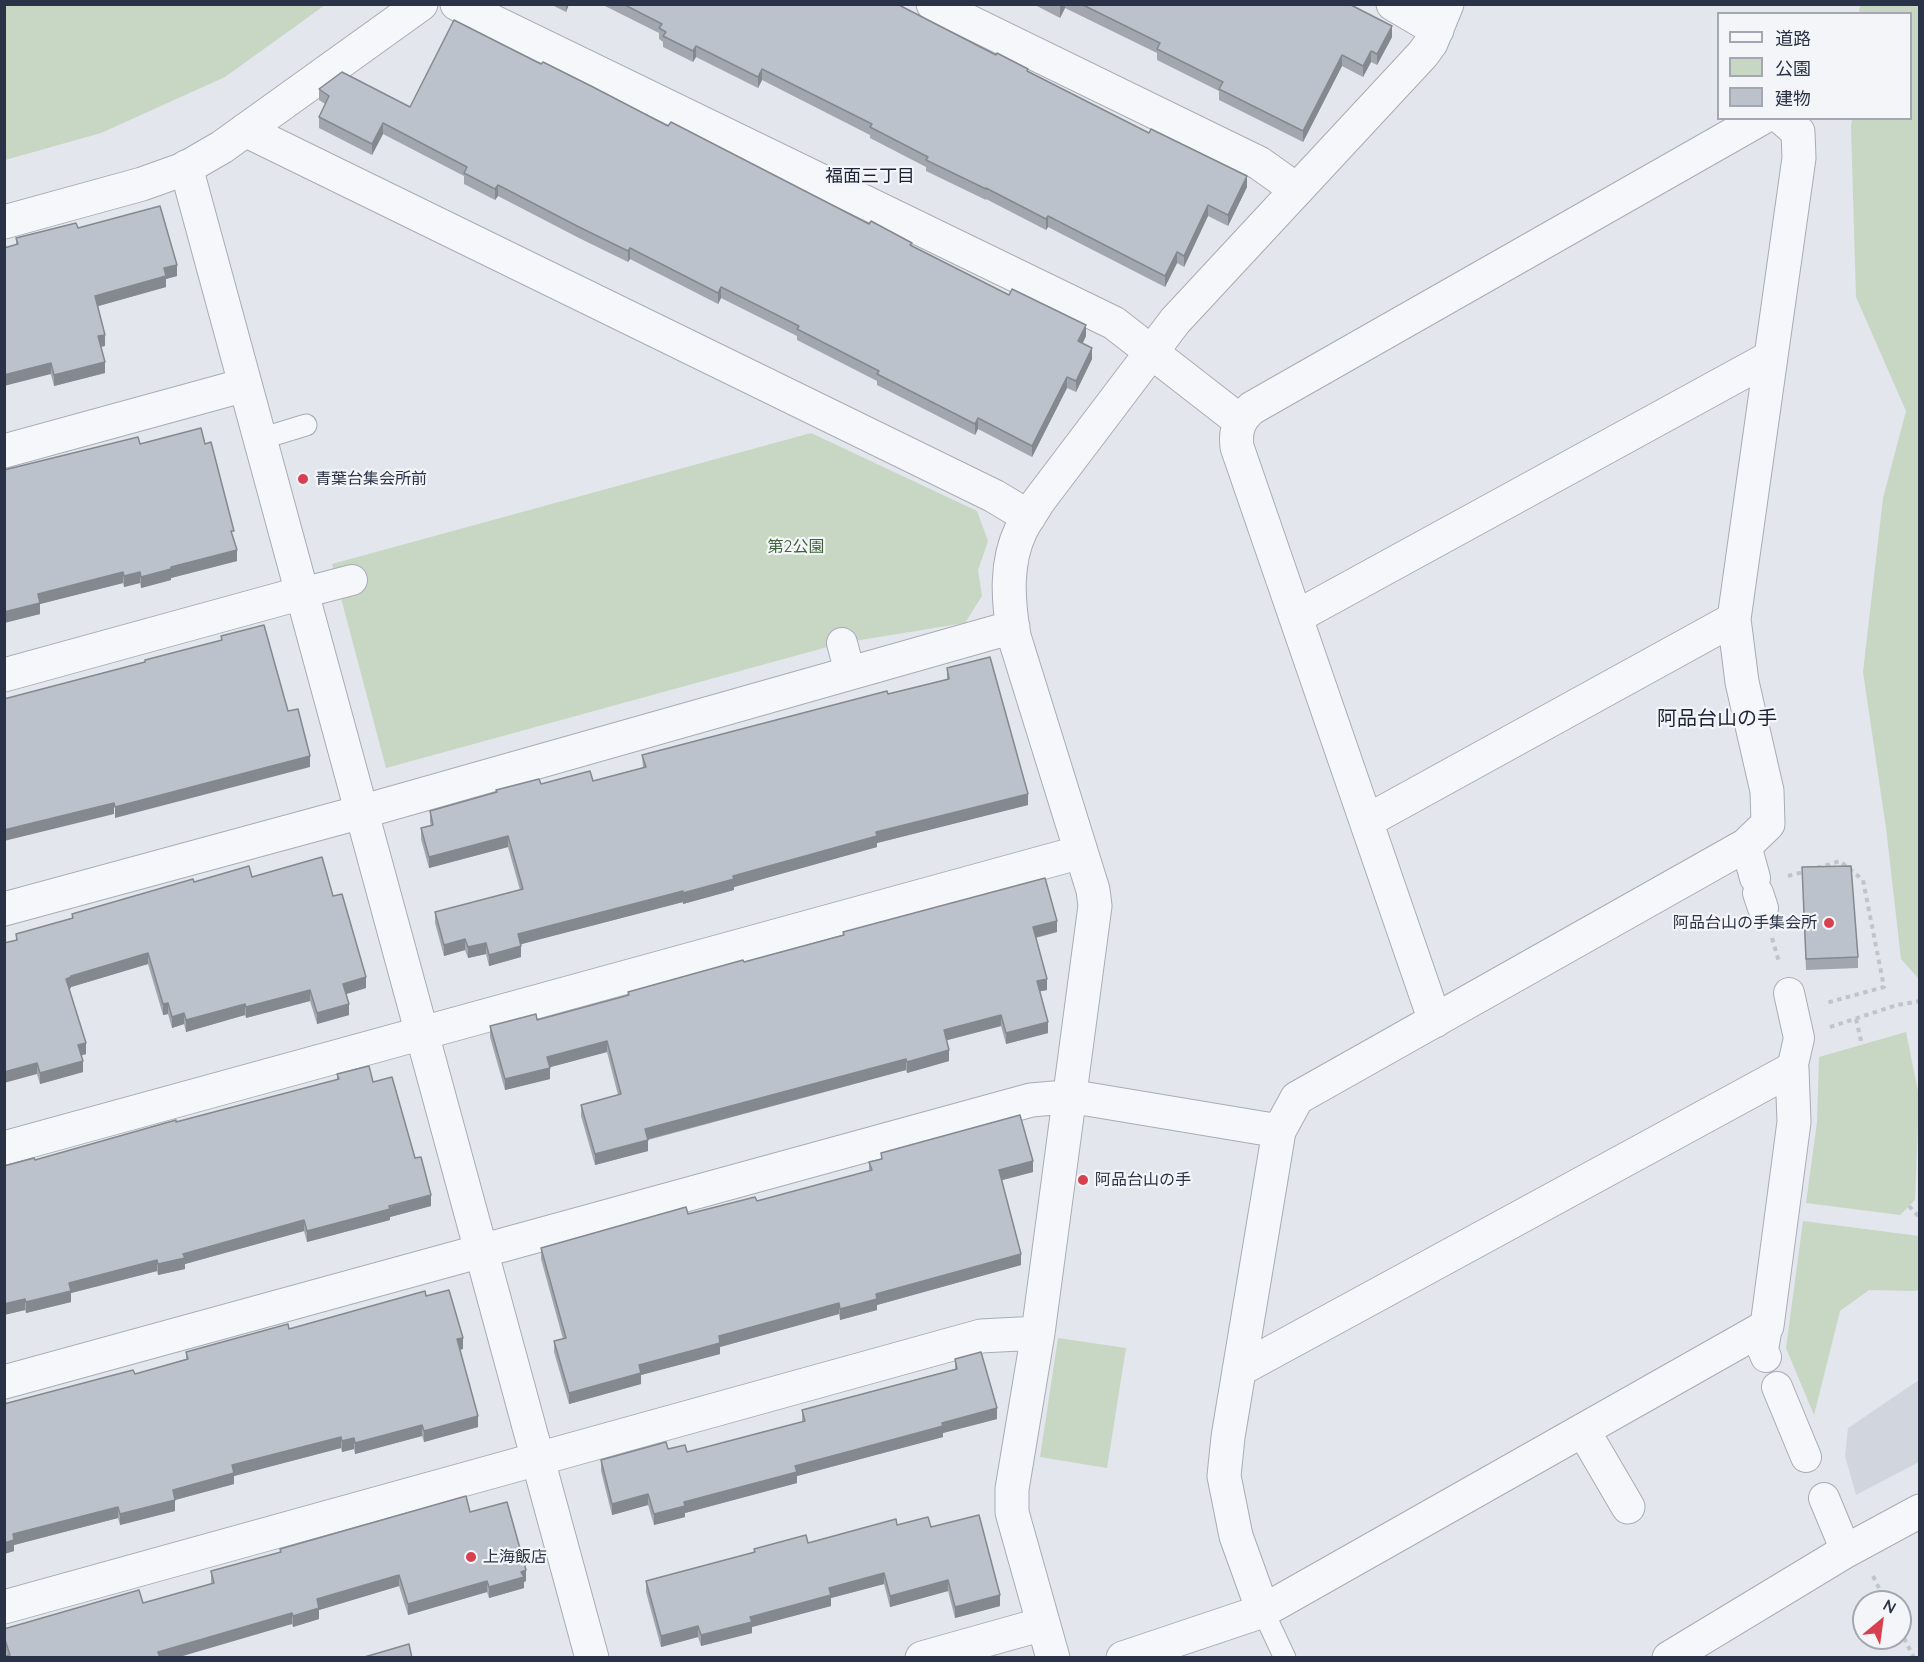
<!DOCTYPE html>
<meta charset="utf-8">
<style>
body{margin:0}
#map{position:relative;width:1924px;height:1662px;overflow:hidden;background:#e3e6ec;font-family:Quicksand,"Noto Sans JP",sans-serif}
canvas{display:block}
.frame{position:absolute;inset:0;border:6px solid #293246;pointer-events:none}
.legend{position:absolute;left:1717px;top:12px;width:195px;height:108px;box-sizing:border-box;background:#f3f5f9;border:2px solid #a2a7b1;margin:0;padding:8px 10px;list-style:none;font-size:18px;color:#293246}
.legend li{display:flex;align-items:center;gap:12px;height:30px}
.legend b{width:30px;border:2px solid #a2a7b1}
.north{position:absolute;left:1852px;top:1590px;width:60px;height:60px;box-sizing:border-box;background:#f3f5f9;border:2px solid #a2a7b1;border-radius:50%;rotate:29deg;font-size:16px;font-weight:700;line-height:24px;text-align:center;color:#293246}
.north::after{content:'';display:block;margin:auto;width:21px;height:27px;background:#d9404f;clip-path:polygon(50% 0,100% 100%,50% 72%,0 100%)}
</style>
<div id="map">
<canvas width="1924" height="1662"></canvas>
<div class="frame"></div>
<ul class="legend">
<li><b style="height:8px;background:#f6f7fa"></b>道路</li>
<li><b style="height:16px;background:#c7d7c3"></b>公園</li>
<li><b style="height:16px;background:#bcc2cc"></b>建物</li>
</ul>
<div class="north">N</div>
</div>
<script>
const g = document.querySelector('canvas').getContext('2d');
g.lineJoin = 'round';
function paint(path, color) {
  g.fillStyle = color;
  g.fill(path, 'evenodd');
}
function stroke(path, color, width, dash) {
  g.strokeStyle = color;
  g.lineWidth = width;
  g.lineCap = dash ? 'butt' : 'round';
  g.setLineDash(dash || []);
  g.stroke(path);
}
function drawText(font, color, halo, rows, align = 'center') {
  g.font = font + ' Quicksand,"Noto Sans JP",sans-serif';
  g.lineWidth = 4.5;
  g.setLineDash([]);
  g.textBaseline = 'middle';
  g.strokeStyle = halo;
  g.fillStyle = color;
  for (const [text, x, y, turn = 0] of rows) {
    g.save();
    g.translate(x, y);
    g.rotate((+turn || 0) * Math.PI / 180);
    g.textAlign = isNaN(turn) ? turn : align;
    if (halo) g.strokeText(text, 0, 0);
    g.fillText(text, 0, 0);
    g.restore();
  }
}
const built = new Path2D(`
 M1919 1380V1462L1856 1495 1845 1456 1848 1428Z`);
const green = new Path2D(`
 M5 4H325V5L225 77 101 133 5 160Z
 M1860 5H1919L1920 977 1918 978 1901 959 1886 828 1863 672 1883 498 1906 411 1856 297 1851 127 1852 119 1910 118V14L1859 13Z
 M811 433 977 511 988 541 978 570 982 596 965 623 842 643 386 768 332 564Z
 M1906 1032 1919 1096 1915 1200 1900 1215 1806 1203 1817 1122 1819 1057Z
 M1803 1221 1919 1236V1290L1914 1291 1869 1290 1840 1311 1814 1415 1786 1348Z
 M1058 1338 1126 1348 1107 1468 1040 1457Z`);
const path = new Path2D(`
 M1817 868 1840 861 1863 880 1884 987 1826 1003
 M1788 876 1807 871
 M1772 938 1779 962
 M1856 1019 1862 1045
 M1830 1027 1897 1005 1920 1001
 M1909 1206 1920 1218
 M1873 1576 1886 1602
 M1900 1630 1914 1658`);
const service = new Path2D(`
 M260 439 306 425
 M1263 1611 1285 1658`);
const pedestrian = new Path2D(`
 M302 593 352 580
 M842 643 850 673
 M1746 845 1755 878
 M1758 893 1763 908
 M1789 993 1799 1038 1792 1069
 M1766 1357 1763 1350 1767 1326
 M1777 1387 1806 1457
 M1824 1498 1846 1551`);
const minor = new Path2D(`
 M457 4 1114 323 1240 421
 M933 4 1259 163 1297 190
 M1393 4 1437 30
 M245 130 994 496 1029 517
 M4 222 142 184 184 169 222 147 421 4
 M4 451 245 385
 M1296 617 1771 357
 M4 675 302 593
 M1367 821 1734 619
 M4 909 361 812 1013 627
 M1435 1021 1237 447C1235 430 1239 419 1252 408L1762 118
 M4 1148 1081 852
 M4 1382 1031 1100 1065 1097 1087 1099 1279 1131
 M1583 1430 1628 1507
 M4 1607 981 1336 1038 1333
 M1263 1611 1236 1536 1224 1476 1228 1437 1279 1131 1297 1098 1746 845 1768 824 1767 791 1742 682 1734 619 1799 158 1798 132 1782 118
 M922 1658 1043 1624
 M1053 1658 1015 1523 1012 1512V1489L1038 1333 1095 906 1093 890 1014 636C1008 601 1005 563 1021 530 1026 520 1033 511 1038 502L1175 321 1423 54 1431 43 1447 4
 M1123 1658 1263 1611 1767 1326 1794 1122 1792 1069 1239 1370`);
const tertiary = new Path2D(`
 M186 167 592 1658
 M1669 1658 1846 1551 1920 1511`);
const wall = new Path2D(`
 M550 4H569L566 12Z
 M601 4H897L1028 71 1247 187 1228 226 1208 216 1184 267 1177 263 1165 287 1048 227 1046 230 986 199V200L926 171V167L870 138V135L762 80 758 88 696 57 693 62 663 47V42L659 39V33Z
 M1033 4H1349L1392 37 1377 65 1371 62 1363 77 1342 66 1303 142 1219 100V91L1157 60V53L1065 8 1060 18Z
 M541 64 912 246 1086 336 1083 343 1092 359 1076 392 1067 388 1032 457 978 429 975 435 877 385V381L797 340V336L721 298 718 304 630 259 628 262 579 238 498 196 495 200 464 184V176L383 134 372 155 319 128V117L325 104 319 100V89L410 107Z
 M78 228 177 276 166 279V287L98 306 105 346 101 347 105 373 54 386 16 244V238Z
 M140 444 234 539 237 561 171 578V580L141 588 140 583 124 587 123 583 40 604V614L4 623V470Z
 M947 668 1028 805 877 843V847L734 887V890L683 904V902L521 944V957L489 966 486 954 468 958 465 950 444 956 435 923V912L520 890 508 847 429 868 421 839V828L431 826 430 822V811L496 793V790L541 784 593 781 643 768 642 755 947 680Z
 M1802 867 1858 957V968L1806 970Z
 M252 877 333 896 366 988 346 994 349 1015 317 1024 310 1001 246 1018 245 1015 186 1032 184 1024 172 1028 168 1014 163 1015 148 964 71 987V988L69 989 86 1054 81 1056 83 1072 40 1084 37 1074 16 940V934L72 918V914L194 882Z
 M843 932H1057L1036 938 1047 990 1040 991 1048 1033 1006 1044 1001 1026 947 1040 949 1061 907 1073 906 1070 648 1140V1151L595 1165 581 1116V1105L618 1095 607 1052 550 1067V1079L505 1090 490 1037V1026L537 1020 628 996V992L744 962 843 935Z
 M337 1074 373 1082 415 1158 431 1206 390 1217V1220L307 1242 304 1231 185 1264V1269L158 1275 157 1271 71 1293V1302L26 1313 25 1310 4 1315 35 1160 337 1080Z
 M881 1153 1033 1172 1001 1180 1021 1265 877 1305V1310L840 1320 839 1314 720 1347V1354L641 1375V1384L569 1404 554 1352V1341L563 1339 541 1259V1248L688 1214 757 1201 869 1171V1162L881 1159Z
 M426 1296 463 1349 460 1350 478 1427 424 1442 422 1436 355 1454 354 1449 342 1452 341 1448 234 1476V1484L175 1500V1511L120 1525 118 1518 14 1545V1551L4 1554 135 1374 186 1359V1352L289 1329Z
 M955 1359 997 1419 943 1433V1437L797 1476V1483L685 1513V1517L654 1525 648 1505 612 1515 601 1471V1460L668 1449 687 1452 802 1422V1410L955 1369Z
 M470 1512 526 1581 524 1582V1588L489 1598 487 1592 408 1615 399 1586 319 1610V1619L293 1627 292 1624 7 1656 4 1648V1629L143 1603 211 1584V1571L280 1552V1549Z
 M897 1525 931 1527 1000 1606 955 1618 948 1591 890 1607 884 1584 831 1598V1606L752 1627V1633L701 1646 698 1637 661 1647 646 1592V1581L754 1553V1549L808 1543Z`);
const shadedWall = new Path2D(`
 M566 4H569L566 12Z
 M1061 4H1065V8L1060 18V7Z
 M1392 26V37L1377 65V54Z
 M696 46V57L693 62V51Z
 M1371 51V62L1363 77V66Z
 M1342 55V66L1303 142V131Z
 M762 69V80L758 88V77Z
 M383 123V134L372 155V144Z
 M1247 176V187L1228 226V215Z
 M498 185V196L495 200V189Z
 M1208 205V216L1184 267V256Z
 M1048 216V227L1046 230V219Z
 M630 248V259L628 262V251Z
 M1177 252V263L1165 287V276Z
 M177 265V276L166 279V287L95 307V296L164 268Z
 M721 287V298L718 304V293Z
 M1086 325V336L1078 352V341Z
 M105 335V346L98 347V336Z
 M1092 348V359L1076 392V381Z
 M105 362V373L54 386V375Z
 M51 363V374L4 386V375Z
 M1067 377V388L1032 457V446Z
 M978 418V429L975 435V424Z
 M237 550V561L171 578V580L141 588V577L171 567Z
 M123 572V583L40 604V614L4 623V612L38 594Z
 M140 572V583L124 587V576Z
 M310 756V767L115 818V807Z
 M1028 794V805L877 843V847L734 887V890L683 904V893L733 876 876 832Z
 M114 803V814L4 841V830Z
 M508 836V847L429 868V857Z
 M683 891V902L518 945V934Z
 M1057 921V932L1033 938V927Z
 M465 939V950L444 956V945Z
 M486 943V954L468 958V947Z
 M521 946V957L489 966V955Z
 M148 953V964L71 987V988L66 990V979L71 976Z
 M366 977V988L343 995V984Z
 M1047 979V990L1037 992V981Z
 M310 990V1001L246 1018V1007Z
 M168 1003V1014L163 1015V1004Z
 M245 1004V1015L186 1032V1020Z
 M349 1004V1015L317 1024V1013Z
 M184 1013V1024L172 1028V1017Z
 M1001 1015V1026L944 1041V1030Z
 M1048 1022V1033L1006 1044V1033Z
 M607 1041V1052L547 1068V1057Z
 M86 1043V1054L78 1056V1045Z
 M949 1050V1061L907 1073V1062Z
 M906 1059V1070L645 1140V1129Z
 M83 1061V1072L40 1084V1073Z
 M37 1063V1074L4 1083V1072Z
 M550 1068V1079L505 1090V1079Z
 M648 1140V1151L595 1165V1154Z
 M1033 1161V1172L999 1181V1170Z
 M431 1195V1206L390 1217V1220L307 1242V1231Z
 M304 1220V1231L185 1264V1269L158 1275V1264L183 1254Z
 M1021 1254V1265L877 1305V1310L840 1320V1309L876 1294Z
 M157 1260V1271L71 1293V1302L26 1313V1302L69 1283Z
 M25 1299V1310L4 1315V1304Z
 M839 1303V1314L720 1347V1354L641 1375V1384L569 1404V1393L639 1365 719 1336Z
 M463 1338V1349L457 1350V1339Z
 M997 1408V1419L943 1433V1437L797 1476V1483L685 1513V1517L654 1525V1514L684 1502 795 1466 942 1423Z
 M478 1416V1427L424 1442V1431Z
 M422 1425V1436L355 1454V1443Z
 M341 1437V1448L234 1476V1484L175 1500V1511L120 1525V1514L173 1490 232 1465Z
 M354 1438V1449L342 1452V1441Z
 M648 1494V1505L612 1515V1504Z
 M118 1507V1518L14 1545V1551L4 1554V1543L13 1534Z
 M526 1570V1581L524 1582V1588L489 1598V1587Z
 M884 1573V1584L831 1598V1606L752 1627V1633L701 1646V1635L829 1588Z
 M399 1575V1586L319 1610V1619L293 1627V1616L317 1599Z
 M948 1580V1591L890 1607V1596Z
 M487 1581V1592L408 1615V1604Z
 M1000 1595V1606L955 1618V1607Z
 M292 1613V1624L176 1658H158V1652Z
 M698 1626V1637L661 1647V1636Z`);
const building = new Path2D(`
 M623 4H897L996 55 997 53 1028 69 1027 71 1149 133 1151 129 1247 176 1228 215 1208 205 1184 256 1177 252 1165 276 1048 216 1046 219 986 188V189L926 160 928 157 870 127 872 124 762 69 758 77 696 46 693 51 663 36 666 32 659 28 662 24Z
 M1081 4H1349L1392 26 1377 54 1371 51 1363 66 1342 55 1303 131 1219 89 1223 82 1157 49 1160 43Z
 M454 20 541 64 543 62 593 87 668 126 671 122 869 224 871 221 912 243 910 245 1009 295 1012 289 1086 325 1078 341 1092 348 1076 381 1067 377 1032 446 978 418 975 424 877 374 879 371 797 329 799 326 721 287 718 293 630 248 628 251 579 227 498 185 495 189 464 173 467 167 383 123 372 144 319 117 329 96 319 89 342 72 410 107Z
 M160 206 177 265 164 268 166 276 95 296 105 335 98 336 105 362 54 375 51 363 4 375V248L18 244 16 238 76 223 78 228Z
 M201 428 205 444 211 442 234 531H231L237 550 171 567V569L141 577 140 572 124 576 123 572 38 594 40 603 4 612V470L138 437 140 444Z
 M264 625 288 711 298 709 310 756 115 807 114 803 4 830V699L145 662V660L222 640 221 636Z
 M990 657 1028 794 876 832 877 836 733 876 734 879 683 893V891L518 934 521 946 489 955 486 943 468 947 465 939 444 945 435 912 523 889 508 836 429 857 421 828 433 825 430 811 497 792 496 790 539 779 541 784 590 771 593 781 646 767 642 755 887 691 888 694 949 679 947 668Z
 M322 857 333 896 342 894 366 977 343 984 349 1004 317 1013 310 990 246 1007 245 1004 186 1020 184 1013 172 1017 168 1003 163 1004 148 953 71 976V977L66 979 86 1043 78 1045 83 1061 40 1073 37 1063 4 1072V943L17 940 16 934 73 918 72 914 193 879 194 882 249 866 252 877Z
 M1851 866 1858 957 1806 959 1802 867Z
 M1045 878 1057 921 1033 927 1047 979 1037 981 1048 1022 1006 1033 1001 1015 944 1030 949 1050 907 1062 906 1059 645 1129 648 1140 595 1154 581 1105 621 1094 607 1041 547 1057 550 1068 505 1079 490 1026 536 1014 537 1020 629 995 628 992 743 960 744 962 844 935 843 932Z
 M369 1066 373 1082 392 1077 415 1158 421 1157 431 1195 389 1206 390 1209 307 1231 304 1220 183 1254 185 1258 158 1264 157 1260 69 1283 71 1291 26 1302 25 1299 4 1304V1166L34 1158 35 1160 176 1120V1122L339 1079 337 1074Z
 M1020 1115 1033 1161 999 1170 1021 1254 876 1294 877 1299 840 1309 839 1303 719 1336 720 1343 639 1365 641 1373 569 1393 554 1341 566 1338 541 1248 686 1207 688 1214 755 1197 757 1201 872 1170 869 1162 882 1159 881 1153Z
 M449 1290 463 1338 457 1339 478 1416 424 1431 422 1425 355 1443 354 1438 342 1441 341 1437 232 1465 234 1473 173 1490 175 1500 120 1514 118 1507 13 1534 14 1540 4 1543V1404L133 1370 135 1374 188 1359 186 1352 288 1324 289 1329 425 1291 426 1296Z
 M981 1352 997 1408 942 1423 943 1426 795 1466 797 1472 684 1502 685 1506 654 1514 648 1494 612 1504 601 1460 666 1442 668 1449 685 1445 687 1452 805 1421 802 1410 957 1369 955 1359Z
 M466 1496 470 1512 507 1502 526 1570 521 1572 524 1577 489 1587 487 1581 408 1604 399 1575 317 1599 319 1608 293 1616 292 1613 158 1652 160 1658H4V1656L10 1655 4 1637V1629L139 1590 143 1603 214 1583 211 1571 281 1552 280 1549Z
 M979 1515 1000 1595 955 1607 948 1580 890 1596 884 1573 829 1588 831 1595 750 1617 752 1622 701 1635 698 1626 661 1636 646 1581 755 1552 754 1549 806 1535 808 1543 896 1519 897 1525 928 1517 931 1527Z
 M409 1644 412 1658H361Z`);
const markers = [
 [303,479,6,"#d9404f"],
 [1829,923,6,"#d9404f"],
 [1083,1180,6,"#d9404f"],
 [471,1557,6,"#d9404f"]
];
const poiNames = [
 ["青葉台集会所前",315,479],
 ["阿品台山の手集会所",1817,923,"right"],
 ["阿品台山の手",1095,1180],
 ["上海飯店",483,1557]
];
const parkNames = [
 ["第2公園",796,547]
];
const neighbourhoodNames = [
 ["福面三丁目",870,177]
];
const quarterNames = [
 ["阿品台山の手",1717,719]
];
paint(built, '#d1d5de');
paint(green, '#c7d7c3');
stroke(service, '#a7acb7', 23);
stroke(pedestrian, '#a7acb7', 32);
stroke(minor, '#a7acb7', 35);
stroke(tertiary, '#a7acb7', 35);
stroke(path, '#c1c4cb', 4, [4.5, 4.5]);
stroke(service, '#f6f7fa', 21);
stroke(pedestrian, '#f6f7fa', 30);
stroke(minor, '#f6f7fa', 33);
stroke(tertiary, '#f6f7fa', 33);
paint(wall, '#a2a7af');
paint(shadedWall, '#84888f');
paint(building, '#bcc2cc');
stroke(building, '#84888f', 1.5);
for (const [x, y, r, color] of markers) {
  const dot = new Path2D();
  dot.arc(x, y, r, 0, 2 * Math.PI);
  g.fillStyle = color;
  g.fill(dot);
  stroke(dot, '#f3f5f9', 2);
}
drawText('16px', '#293246', '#f3f5f9', poiNames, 'left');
drawText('16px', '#3b6335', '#f3f5f9', parkNames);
drawText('18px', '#1b2337', '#f3f5f9', neighbourhoodNames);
drawText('20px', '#1b2337', '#f3f5f9', quarterNames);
</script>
